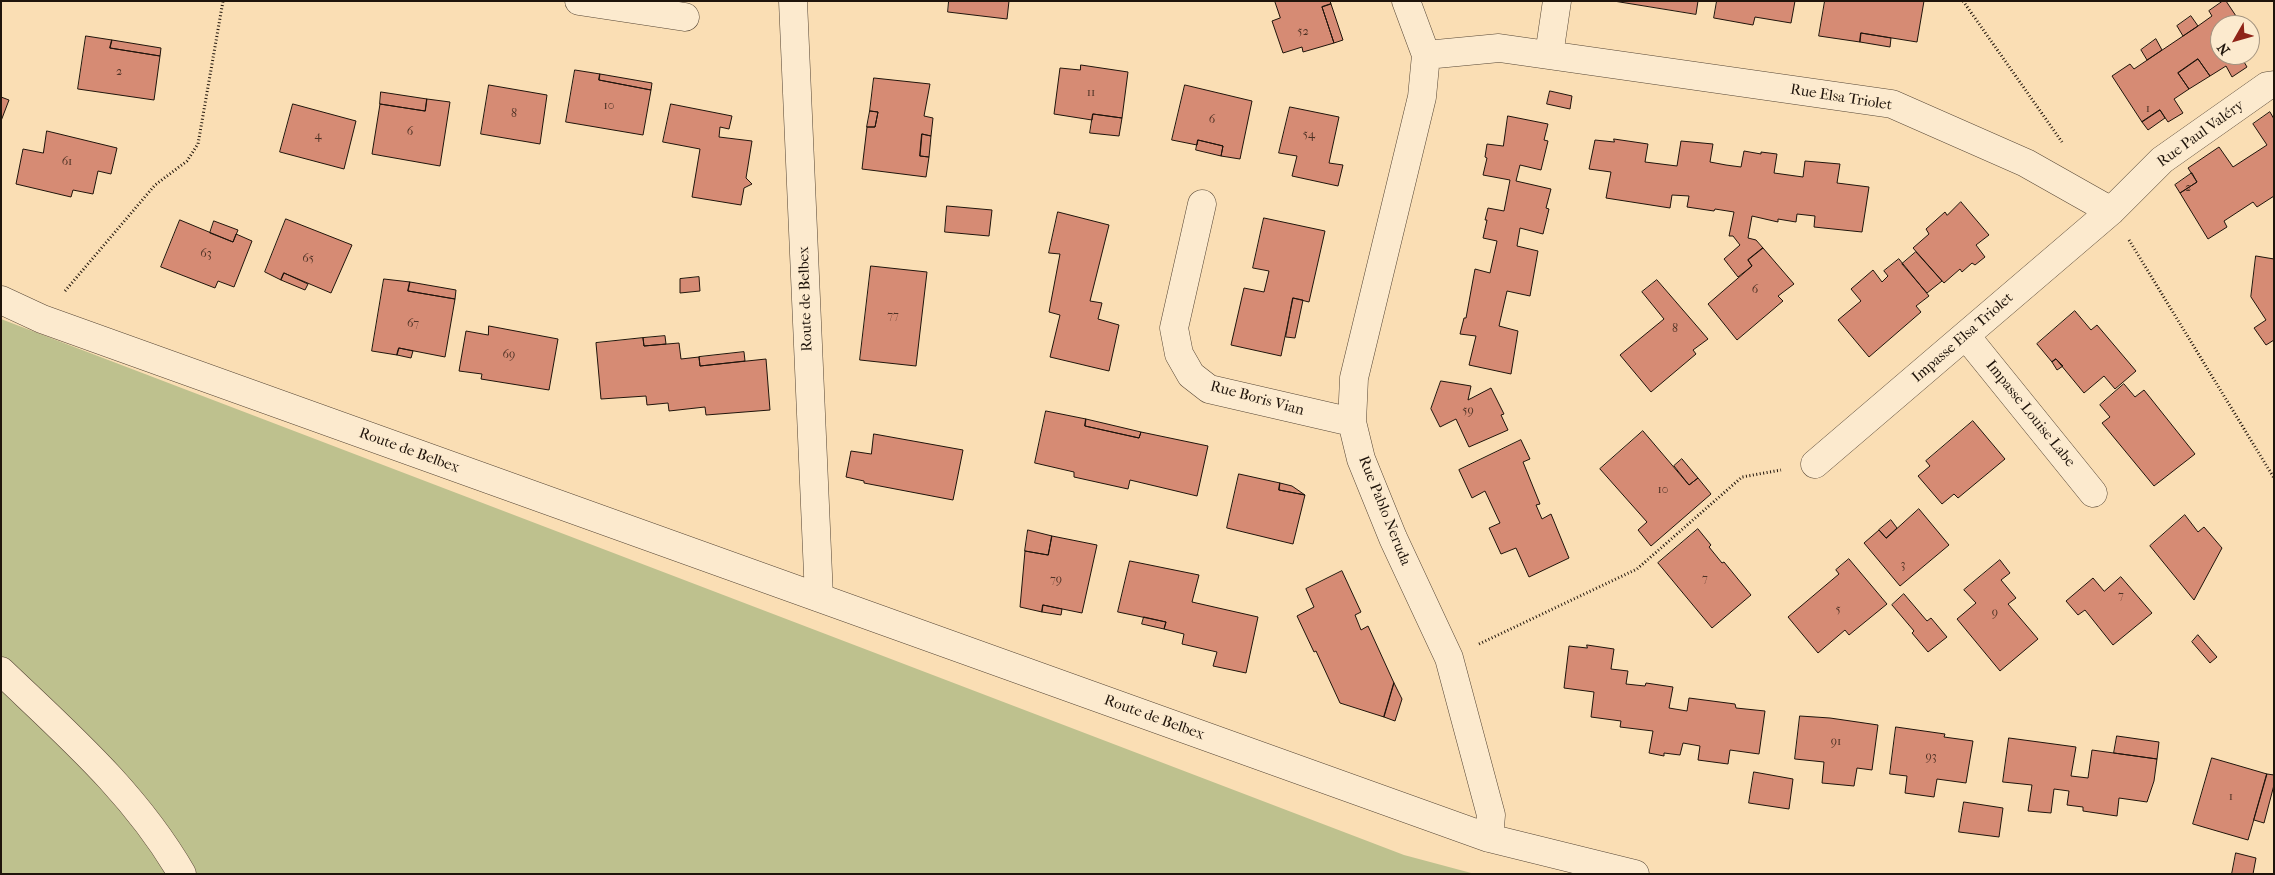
<!DOCTYPE html>
<meta charset="utf-8">
<style>
body{margin:0}
#map{position:relative;width:2275px;height:875px;overflow:hidden;background:#fadeb4;font-family:"IM FELL French Canon",serif}
canvas{display:block}
.frame{position:absolute;inset:0;border:2px solid #1f140b;pointer-events:none}
.north{position:absolute;left:2210px;top:15px;width:50px;height:50px;box-sizing:border-box;background:#fceace;border:1px solid #a49480;border-radius:50%;rotate:232deg;font-size:14px;font-weight:700;line-height:20px;text-align:center;color:#1f140b}
.north::after{content:'';display:block;margin:auto;width:18px;height:22px;background:#8f2418;clip-path:polygon(50% 0,100% 100%,50% 72%,0 100%)}
</style>
<div id="map">
<canvas width="2275" height="875"></canvas>
<div class="frame"></div>
<div class="north">N</div>
</div>
<script>
const g = document.querySelector('canvas').getContext('2d');
g.lineJoin = 'round';
function paint(path, color) {
  g.fillStyle = color;
  g.fill(path, 'evenodd');
}
function stroke(path, color, width, dash) {
  g.strokeStyle = color;
  g.lineWidth = width;
  g.lineCap = dash ? 'butt' : 'round';
  g.setLineDash(dash || []);
  g.stroke(path);
}
function drawText(font, color, halo, rows, align = 'center') {
  g.font = font + ' "IM FELL French Canon",serif';
  g.lineWidth = 4;
  g.setLineDash([]);
  g.textBaseline = 'middle';
  g.strokeStyle = halo;
  g.fillStyle = color;
  for (const [text, x, y, turn = 0] of rows) {
    g.save();
    g.translate(x, y);
    g.rotate((+turn || 0) * Math.PI / 180);
    g.textAlign = isNaN(turn) ? turn : align;
    if (halo) g.strokeText(text, 0, 0);
    g.fillText(text, 0, 0);
    g.restore();
  }
}
const green = new Path2D(`
 M1 319 1404 855 1475 874H1Z`);
const building = new Path2D(`
 M949 1H1009L1007 19 948 12Z
 M1275 1H1330L1331 4 1322 7 1334 43 1303 52 1302 47 1283 53 1272 21 1280 18Z
 M1614 1H1698L1696 14Z
 M1717 1H1795L1791 23 1755 17 1753 25 1714 18Z
 M1825 1H1924L1917 42 1861 33 1860 42 1819 36Z
 M2223 1H2226L2242 25H2220V55H2240L2247 67 2232 77 2226 66 2210 76 2198 59 2178 73 2189 89 2174 99 2183 113 2168 122 2160 110 2142 122 2112 76 2130 64 2134 69 2198 26 2212 16 2209 11Z
 M1331 4 1343 40 1334 43 1322 7Z
 M2191 16 2198 26 2183 36 2177 26Z
 M1861 33 1891 38 1890 47 1860 42Z
 M86 36 112 40 110 48 160 56 154 100 78 89Z
 M2156 39 2162 50 2147 60 2141 50Z
 M112 40 161 48 160 56 110 48Z
 M2198 59 2210 76 2189 89 2178 73Z
 M1081 65 1128 72 1122 118 1093 114 1092 120 1054 114 1060 68 1080 70Z
 M575 70 600 74 599 80 651 90 643 135 566 122Z
 M600 74 652 83 651 90 599 80Z
 M874 78 930 84 924 116 933 118 931 136 922 134 920 156 929 157 926 177 862 169 867 127H875L878 112 870 111Z
 M489 85 547 95 540 144 481 134Z
 M1185 85 1252 101 1240 159 1221 156 1223 146 1198 140 1197 145 1172 140Z
 M1550 91 1572 96 1570 109 1547 104Z
 M381 92 427 99 425 111 380 104Z
 M1 97 9 100 1 121Z
 M427 99 450 102 440 166 372 154 380 104 425 111Z
 M293 104 356 121 344 169 280 152Z
 M671 104 732 116 729 129 720 127 719 137 752 141 746 178 752 184 744 188 741 205 692 197 700 149 663 142Z
 M1290 107 1339 117 1329 163 1343 165 1338 186 1292 176 1297 156 1279 153Z
 M2160 110 2165 118 2148 130 2142 122Z
 M870 111 878 112 875 127H867Z
 M2270 112 2274 119V196L2257 207 2253 202 2224 221 2227 227 2208 239 2180 193 2197 182 2188 168 2219 147 2233 167 2267 145 2253 124Z
 M1093 114 1122 118 1119 136 1090 133Z
 M1508 116 1548 124 1544 140 1548 141 1541 170 1520 165 1516 181 1551 189 1546 208 1549 209 1543 234 1520 228 1517 246 1538 251 1530 296 1507 291 1499 326 1518 331 1511 374 1469 365 1476 336 1460 334 1464 318H1466L1475 269 1490 273 1497 241 1483 238 1487 220H1485L1488 208 1504 211 1510 180 1483 175 1487 158 1485 157 1487 144 1503 146Z
 M47 131 117 148 111 174 98 171 93 194 73 190 71 197 16 184 23 149 43 153Z
 M922 134 931 136 929 157 920 156Z
 M1614 139 1648 144 1645 162 1677 166 1681 141 1713 144 1710 162 1726 165 1741 167 1744 151 1761 154V152L1777 154 1774 173 1803 177 1805 161 1840 164 1837 183 1869 187 1862 232 1814 227 1815 216 1797 214 1796 222 1778 219V222L1752 216 1748 238 1756 240 1763 248 1748 260 1752 266 1738 277 1724 259 1740 245 1733 236H1729L1734 212 1715 209 1714 211 1687 207 1689 196 1672 195 1670 208 1606 198 1611 172 1589 169 1595 140 1614 142Z
 M1198 140 1223 146 1221 156 1196 150Z
 M2192 173 2197 182 2180 193 2175 185Z
 M1961 202 1989 235 1976 245 1985 257 1975 265 1972 263 1962 272 1960 269 1944 283 1913 248 1929 234 1926 229 1945 212 1947 215Z
 M947 206 992 210 989 236 945 232Z
 M1058 212 1109 225 1090 301 1102 303 1098 319 1119 325 1109 371 1050 357 1060 315 1049 312 1060 254 1049 253Z
 M1264 218 1325 231 1309 302 1293 298 1281 356 1231 345 1244 288 1264 292 1269 271 1253 268Z
 M286 219 352 245 331 293 284 273 281 280 265 272Z
 M180 220 233 242 236 234 252 241 234 287 218 281 215 288 161 267Z
 M214 221 238 230 233 242 210 233Z
 M1763 248 1794 284 1778 296 1783 301 1737 340 1708 304 1752 266 1748 260Z
 M1916 252 1942 281 1927 293 1902 264Z
 M2256 256 2274 259V340L2266 345 2254 328 2266 320 2251 297Z
 M1899 259 1929 296 1916 306 1921 312 1869 357 1838 320 1861 301 1851 289 1873 270 1882 282 1888 276 1884 271Z
 M871 266 927 272 916 366 860 360Z
 M284 273 308 284 305 290 281 280Z
 M699 277 700 291 680 293V279Z
 M384 279 410 282 408 291 455 299 445 357 399 348 397 355 372 351Z
 M1657 280 1708 339 1693 350 1696 354 1651 392 1620 355 1664 319 1642 292Z
 M410 282 456 290 455 299 408 291Z
 M1293 298 1303 300 1295 338 1286 337Z
 M2075 311 2091 330 2097 325 2136 371 2115 389 2104 376 2084 393 2056 359 2052 362 2037 344Z
 M489 326 558 339 549 390 481 379 482 374 459 371 466 331 488 335Z
 M665 336 666 344 644 346 643 338Z
 M643 338 644 346 679 343 681 359 699 357 700 366 766 359 770 410 706 415 705 407 669 411 668 403 647 405 646 396 601 399 596 343Z
 M399 348 413 351 411 358 397 355Z
 M744 352 745 361 700 366 699 357Z
 M2056 359 2063 366 2057 370 2052 362Z
 M1441 381 1471 386 1468 400 1491 388 1504 414 1501 415 1508 430 1469 447 1456 419 1440 427 1431 409Z
 M2124 384 2135 397 2144 390 2195 454 2154 486 2102 423 2110 417 2100 405Z
 M1046 411 1086 419 1085 426 1139 438 1141 432 1208 446 1197 496 1130 480 1128 489 1074 477V472L1035 463Z
 M1086 419 1141 432 1139 438 1085 426Z
 M1973 421 2005 459 1958 498 1954 494 1942 504 1918 476 1930 466 1926 461Z
 M1643 431 1689 485 1698 478 1711 494 1651 546 1638 530 1647 522 1600 469Z
 M874 434 963 450 953 500 864 483V481L846 477 851 451 871 454Z
 M1521 440 1530 459 1523 462 1540 504 1536 505 1542 519 1551 514 1569 558 1529 577 1516 548 1501 554 1489 528 1500 523 1485 491 1472 498 1459 470Z
 M1682 459 1698 478 1689 485 1674 466Z
 M1239 474 1280 483 1279 490 1305 495 1293 544 1227 528Z
 M1280 483 1292 486 1305 495 1279 490Z
 M1919 509 1949 545 1900 586 1864 543 1879 530 1886 538Z
 M2185 515 2198 532 2204 527 2222 548 2194 600 2150 546Z
 M1891 520 1897 528 1886 538 1879 530Z
 M1698 529 1711 545 1709 547 1722 563 1724 562 1751 595 1712 628 1658 563Z
 M1028 530 1052 536 1048 555 1025 551Z
 M1052 536 1097 545 1082 613 1043 605 1042 612 1020 607 1025 551 1048 555Z
 M1849 559 1887 604 1849 635 1845 630 1818 653 1788 617 1839 574 1836 570Z
 M2000 560 2010 573 2001 580 2016 598 2008 604 2038 639 2000 671 1957 619 1976 603 1964 590Z
 M1130 561 1199 575 1192 602 1258 617 1246 673 1213 666 1217 652 1182 644 1184 634 1164 629 1166 622 1118 612Z
 M1342 571 1361 612 1355 615 1361 630 1368 626 1394 683 1384 717 1340 703 1316 651 1314 652 1297 616 1314 607 1306 589Z
 M2121 577 2152 613 2113 645 2085 610 2078 615 2066 601 2093 578 2104 591Z
 M1904 594 1927 621 1931 618 1947 637 1928 652 1912 633 1914 631 1892 605Z
 M1043 605 1062 609 1061 615 1042 612Z
 M1144 617 1166 622 1164 629 1142 624Z
 M2198 635 2217 657 2210 663 2192 642Z
 M1587 645 1614 649 1611 669 1628 671 1626 684 1645 686 1646 683 1673 687 1669 708 1687 711 1689 698 1735 704 1736 708 1765 711 1759 754 1730 750 1728 764 1698 760 1700 746 1683 743 1680 755 1664 753V756L1649 753 1653 731 1620 727 1621 721 1591 717 1594 692 1564 688 1569 646 1587 648Z
 M1394 683 1402 699 1395 721 1384 717Z
 M1800 716 1830 718 1878 725 1872 770 1857 768 1854 786 1822 783 1824 762 1795 759Z
 M1896 727 1945 734 1944 737 1973 741 1966 783 1937 779 1934 797 1905 793 1907 776 1890 774Z
 M2117 736 2159 742 2157 759 2114 753Z
 M2009 738 2076 747 2071 776 2088 778 2092 750 2157 759 2154 781 2147 802 2119 798 2117 816 2083 811V807L2067 805 2069 791 2054 789 2051 813 2028 811 2032 785 2003 782Z
 M2212 758 2267 774 2248 840 2193 824Z
 M1754 772 1793 779 1789 809 1749 803Z
 M2267 774 2274 775V785L2264 823 2254 820Z
 M1964 802 2003 808 1999 837 1959 832Z
 M2236 853 2256 858 2253 874H2232Z`);
const path = new Path2D(`
 M1963 1 2062 142
 M2129 240 2274 478
 M65 291 155 185 187 161 198 144 223 1
 M1479 644 1637 569 1742 477 1781 470`);
const minor = new Path2D(`
 M579 1 685 17
 M793 1 819 597
 M1406 1 1426 55 1422 97 1354 378 1352 422 1361 459 1393 538 1449 658 1491 815 1489 838
 M1426 55 1499 48 1892 104 2026 163 2111 211
 M1549 55 1557 1
 M1202 204 1174 328 1179 354 1191 375 1209 389 1352 422
 M1 300 42 319 1489 838 1635 874
 M1966 336 2093 493
 M1815 464 2111 211 2162 160 2267 86 2274 85
 M1 671C68 735 135 793 182 874`);
const numberNames = [
 ["52",1303,32],
 ["2",119,72],
 ["11",1091,93],
 ["10",609,106],
 ["1",2148,109],
 ["8",514,114],
 ["6",1212,120],
 ["6",410,132],
 ["54",1309,135],
 ["4",318,136],
 ["61",67,162],
 ["2",2188,188],
 ["63",206,254],
 ["65",308,259],
 ["6",1755,290],
 ["77",893,316],
 ["67",413,324],
 ["8",1675,329],
 ["69",509,355],
 ["59",1468,411],
 ["10",1663,490],
 ["3",1903,565],
 ["7",1705,579],
 ["79",1056,580],
 ["7",2121,596],
 ["5",1838,610],
 ["9",1995,613],
 ["91",1836,742],
 ["93",1931,757],
 ["1",2231,797]
];
const streetNames = [
 ["Rue Elsa Triolet",1841,98,9],
 ["Rue Paul Valéry",2201,134,-36],
 ["Route de Belbex",806,299,-92],
 ["Impasse Elsa Triolet",1963,338,-41],
 ["Rue Boris Vian",1257,399,15],
 ["Impasse Louise Labe",2030,414,51],
 ["Route de Belbex",409,451,20],
 ["Rue Pablo Neruda",1384,511,68],
 ["Route de Belbex",1154,718,20]
];
paint(green, '#bec18e');
paint(building, '#d68b74');
stroke(building, '#1f140b', 1);
stroke(minor, '#564635', 29);
stroke(path, '#1f140b', 3, [1, 2.5]);
stroke(minor, '#fceace', 28);
drawText('12px', '#4d3225', null, numberNames);
drawText('15px', '#1f140b', '#fceace', streetNames);
</script>
